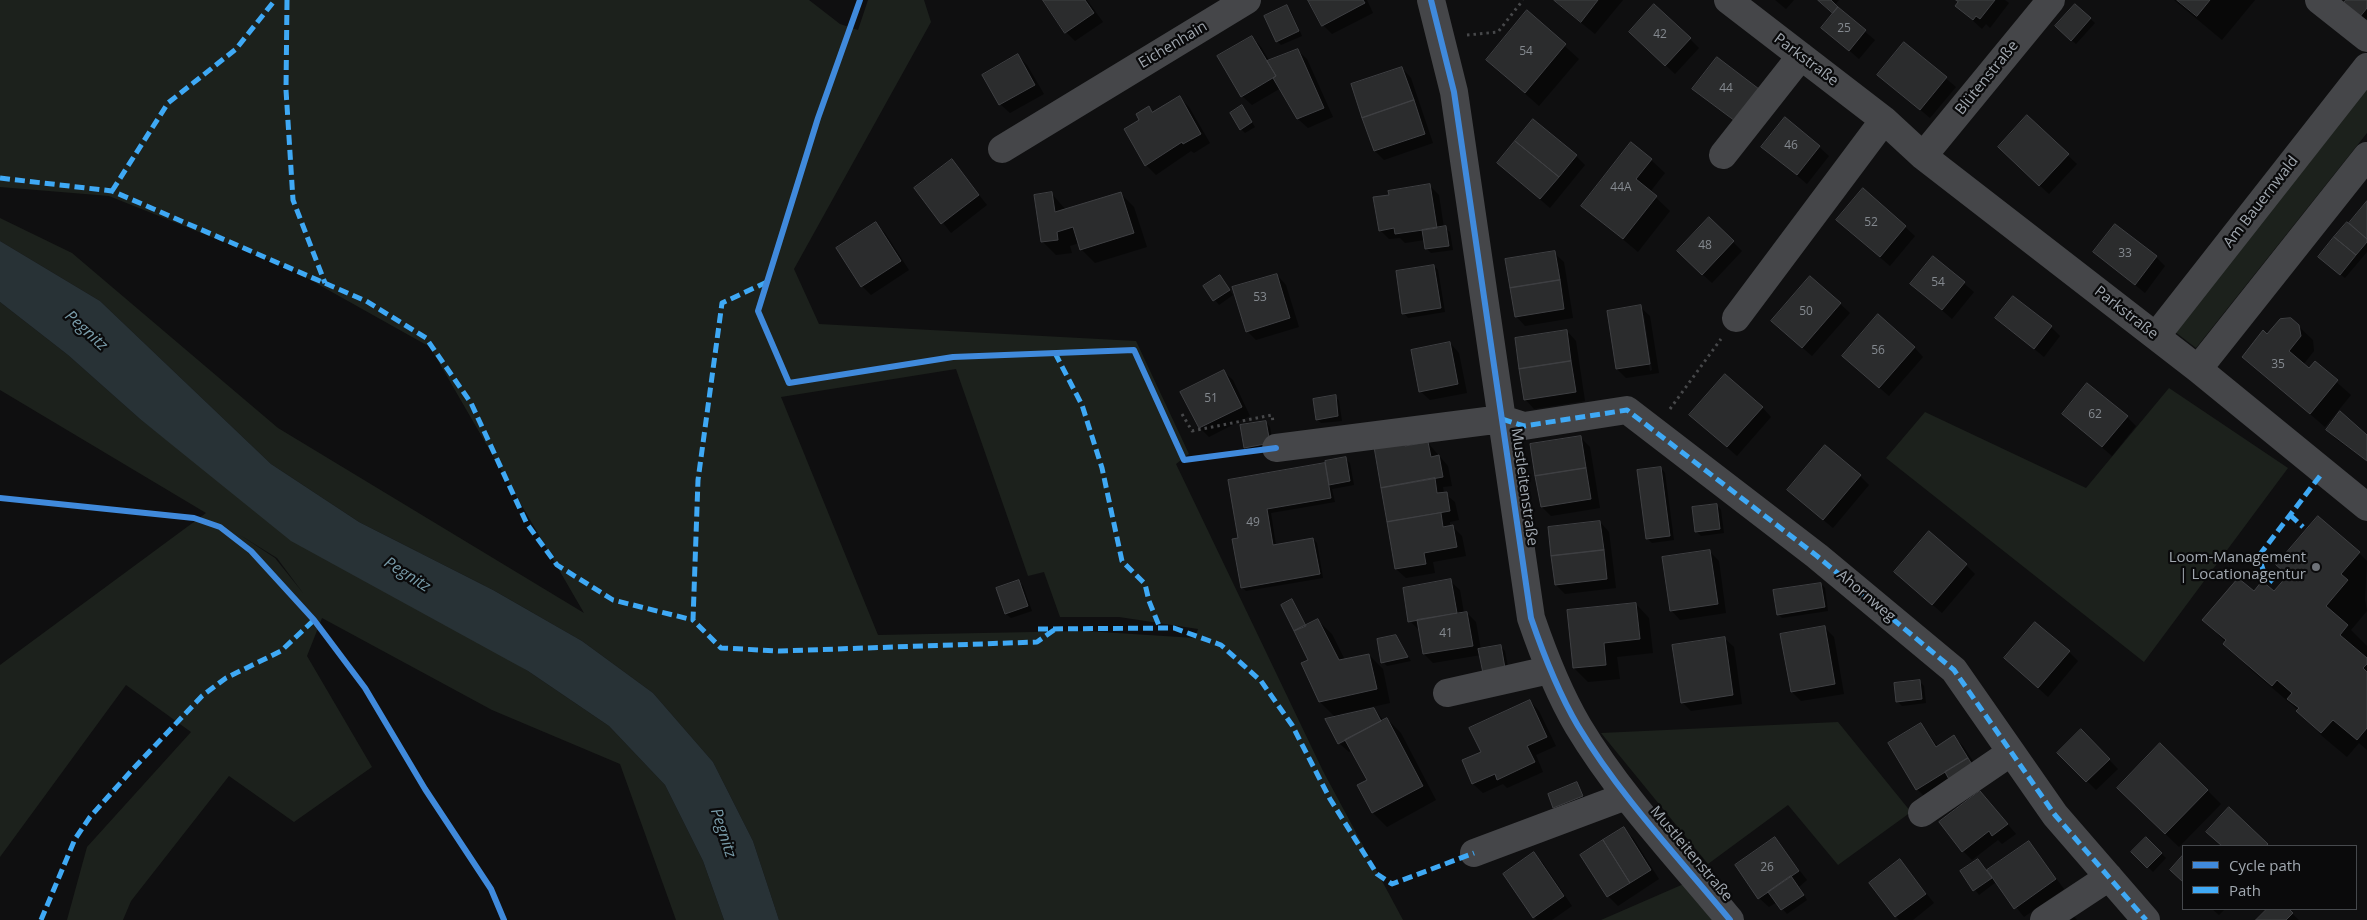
<!DOCTYPE html>
<meta charset="utf-8">
<style>
body{margin:0}
#map{position:relative;width:2367px;height:920px;overflow:hidden;background:#0f0f10;font-family:"Open Sans",sans-serif}
canvas{display:block}
.legend{position:absolute;left:2182px;top:845px;width:175px;height:65px;box-sizing:border-box;background:#0a0a0b;border:1px solid #46494d;margin:0;padding:6px 9px;list-style:none;font-size:15px;color:#a1a8b0}
.legend li{display:flex;align-items:center;gap:10px;height:25px}
.legend b{width:25px;border:1px solid #46494d}
</style>
<div id="map">
<canvas width="2367" height="920"></canvas>
<ul class="legend">
<li><b style="height:6px;background:#408adc"></b>Cycle path</li>
<li><b style="height:6px;background:#3fa9f5"></b>Path</li>
</ul>
</div>
<script>
const g = document.querySelector('canvas').getContext('2d');
g.lineJoin = 'round';
function paint(path, color) {
  g.fillStyle = color;
  g.fill(path, 'evenodd');
}
function stroke(path, color, width, dash) {
  g.strokeStyle = color;
  g.lineWidth = width;
  g.lineCap = dash ? 'butt' : 'round';
  g.setLineDash(dash || []);
  g.stroke(path);
}
function drawText(font, color, halo, rows, align = 'center') {
  g.font = font + ' "Open Sans",sans-serif';
  g.lineWidth = 4.5;
  g.setLineDash([]);
  g.textBaseline = 'middle';
  g.strokeStyle = halo;
  g.fillStyle = color;
  for (const [text, x, y, turn = 0] of rows) {
    g.save();
    g.translate(x, y);
    g.rotate((+turn || 0) * Math.PI / 180);
    g.textAlign = isNaN(turn) ? turn : align;
    if (halo) g.strokeText(text, 0, 0);
    g.fillText(text, 0, 0);
    g.restore();
  }
}
const green = new Path2D(`
 M0 0H809L840 24 858 30 868 0H924L931 22 794 269 819 324 1136 341 1189 454 1176 464 1323 771 1403 920H779L753 841 713 762 653 693 582 641 493 590 359 522 271 464 100 301 0 241V218L72 253 278 428 584 613 430 347 289 268 109 196 0 187ZM956 369 1028 576 1044 572 1060 617H1119L1198 629 1195 638 1086 631 878 635 781 397Z
 M2367 76V133L2196 348 2170 328Z
 M0 302 68 355 140 419 208 472 528 671 609 726 665 785 703 861 724 920H676L620 764 492 710 322 618 307 656 372 767 294 822 229 776 131 901 123 920H67L87 847 191 732 126 685 0 857V665L206 513 0 390ZM240 535 277 558 303 593 275 558Z
 M2169 388 2288 468 2144 662 1886 458 1925 412 2086 488Z
 M1838 722 1911 812 1838 865 1788 805 1708 864 1601 733Z
 M1686 883 1716 920H1601Z`);
const water = new Path2D(`
 M0 241 100 301 271 464 359 522 493 590 582 641 653 693 713 762 753 841 779 920H724L703 861 665 785 609 726 528 671 291 541 140 419 68 355 0 302Z`);
const shadow = new Path2D(`
 M1044 0H1087L1103 22 1075 41 1066 32Z
 M1310 0H1367L1373 13 1332 34 1323 25Z
 M1553 0H1623L1595 34Z
 M1775 0H1794L1786 9Z
 M1819 0H1839L1834 6 1875 40 1859 59 1823 28 1835 13Z
 M1957 0H2005L2009 3 1990 28 1986 24 1982 29 1957 6 1959 3Z
 M2174 0H2255L2222 40Z
 M2348 0H2367V18L2364 21Z
 M2075 5 2095 23 2076 44 2061 31Z
 M1287 7 1291 11 1302 36 1281 45 1277 41Z
 M1527 12 1579 59 1539 106 1487 60Z
 M1252 37 1261 47 1270 62 1297 50 1307 59 1333 117 1308 128 1298 119 1281 88 1252 105 1242 96Z
 M1690 39 1699 48 1675 74 1640 41Z
 M1904 43 1956 87 1930 118 1879 75Z
 M1018 56 1027 65 1044 94 1010 113 1000 104Z
 M1717 59 1745 130 1694 89Z
 M1402 68 1411 78 1433 143 1384 160 1375 151Z
 M1180 98 1189 107 1210 143 1194 153 1191 151 1156 175 1146 165 1126 129 1141 120 1149 108 1154 113Z
 M1242 107 1255 127 1245 133 1241 129Z
 M2027 117 2077 164 2049 194 2008 156Z
 M1763 147H1819L1829 156 1807 184Z
 M1576 156 1585 165 1550 208 1498 163Z
 M1651 160 1665 173 1650 192 1670 211 1638 252 1583 206Z
 M952 161 987 205 951 233 916 188Z
 M1429 185 1439 195 1444 228 1450 232 1453 250 1431 253 1427 249 1425 240 1405 243 1400 238 1389 239 1380 230 1390 196Z
 M1864 190 1915 236 1890 266 1847 229Z
 M1051 193 1066 210 1120 193 1134 207 1147 247 1095 263 1081 249 1079 243 1070 246 1072 253 1056 255 1042 241Z
 M2367 203V252L2345 278 2324 261 2355 228Z
 M876 224 885 233 909 270 871 295 862 286Z
 M1733 242 1742 251 1712 283 1688 261Z
 M2095 252 2156 257 2165 266 2145 293Z
 M1554 253 1564 262 1573 318 1525 326 1516 316Z
 M1933 257 1974 292 1952 319 1912 284Z
 M1434 266 1438 270 1445 312 1408 318 1404 313Z
 M1277 275 1286 285 1299 327 1256 340 1247 331Z
 M1220 276 1233 295 1219 305 1205 287Z
 M1811 277 1850 313 1812 356 1782 330Z
 M1640 307 1650 316 1659 373 1626 378 1617 369ZM1641 315H1644L1652 370 1650 371Z
 M1997 318 2051 327 2060 336 2044 357Z
 M2298 326 2313 340 2314 351 2303 365 2309 370 2315 363 2351 395 2325 427 2244 357 2267 336Z
 M1567 331 1576 341 1585 401 1534 409 1525 399Z
 M1450 343 1459 353 1467 393 1430 400 1420 391Z
 M1914 347 1923 357 1889 396 1853 365Z
 M1223 371 1233 380 1250 416 1209 437 1200 428 1182 392Z
 M1335 396 1339 401 1342 421 1321 423 1317 419Z
 M1762 407 1771 417 1737 456 1700 424Z
 M2063 414 2127 417 2136 426 2112 456Z
 M1266 422 1270 427 1274 448 1249 452 1245 448Z
 M2327 430 2367 435V461L2336 439Z
 M1402 436 1412 446 1428 443 1448 466 1452 486 1443 487 1444 493 1455 502 1459 520 1450 522V527H1453L1462 536 1466 556 1433 562 1435 573 1406 578 1396 569 1374 442Z
 M1581 438 1590 447 1600 508 1551 516 1542 507Z
 M1345 459 1350 463 1354 485 1332 489 1335 502 1271 513 1276 545 1313 539 1317 543 1323 578 1246 591 1242 587 1240 539 1229 481 1326 464Z
 M1661 468 1665 473 1674 540 1652 543 1647 538Z
 M1860 476 1869 485 1833 528 1798 499Z
 M1717 505 1721 510 1724 533 1701 536 1696 531Z
 M1600 522 1609 532 1616 588 1565 594 1556 585Z
 M1710 552 1719 561 1726 613 1680 620 1671 610Z
 M2359 553 2367 561 2365 599 2367 611 2351 630 2367 646V750L2359 743 2347 757 2322 736 2298 710 2249 668 2204 619 2254 593H2274L2289 576 2278 565Z
 M1966 565 1975 574 1942 613 1895 572Z
 M1018 581 1023 586 1032 611 1011 618 1006 614Z
 M1450 581 1460 590 1464 613H1467L1476 622 1481 650 1500 646 1505 651 1509 672 1481 655 1433 663 1424 654 1419 630 1410 621Z
 M1821 584 1825 588 1828 611 1782 618 1778 614Z
 M1292 601 1307 626 1318 621 1332 634 1345 660 1369 655 1383 669 1390 703 1340 714 1341 717 1374 709 1384 721 1387 719 1401 733 1436 800 1387 827 1373 813 1359 786 1369 781 1352 750 1349 752 1340 744 1347 741 1336 718 1320 702Z
 M1636 604 1649 618 1653 653 1617 657 1620 679 1588 682 1574 668 1568 611Z
 M1825 628 1834 637 1844 694 1801 701 1792 692Z
 M1396 637 1411 661 1387 666 1383 662Z
 M1724 638 1734 647 1742 704 1691 711 1682 702Z
 M2069 652 2078 661 2048 697 2005 658Z
 M1920 682 1924 686 1926 703 1902 706 1897 701Z
 M1530 701 1539 711 1556 746 1536 755 1543 772 1507 788 1503 784 1483 793 1473 784 1463 761 1482 752Z
 M1921 724 1938 747 1954 737 1963 746 1977 767 1926 798 1917 789Z
 M2081 731 2118 769 2096 790 2059 753Z
 M1577 784 1587 801 1559 812 1554 807 1550 795Z
 M2207 790 2221 804 2179 847 2132 802Z
 M1989 802 2016 834 2002 844 1998 840 1972 860 1963 851Z
 M1623 829 1633 838 1659 879 1618 906 1608 896 1582 855Z
 M1775 839 1807 880 1799 887 1807 900 1787 914 1777 902 1769 907 1759 898Z
 M2146 839 2166 858 2153 872 2133 852Z
 M2029 842 2064 889 2024 917 1996 882 1979 895 1962 872 1978 860 1987 872Z
 M1534 854 1543 863 1572 906 1552 920H1537L1534 917Z
 M1900 861 1934 903 1913 920H1899L1871 883Z
 M2212 909H2225L2219 915Z
 M2269 909H2287L2299 920H2258Z
 M2073 915 2077 920H2066Z`);
const building = new Path2D(`
 M1043 0H1085L1094 13 1065 33Z
 M1308 0H1363L1365 3 1322 26Z
 M1554 0H1598L1581 22Z
 M1818 0H1831L1838 7 1833 13Z
 M1956 0H1995L1980 19 1976 16 1973 20 1955 6 1958 2Z
 M2177 0H2210L2197 16Z
 M2346 0H2367V8L2359 18 2342 6Z
 M1654 4 1691 38 1665 66 1629 32Z
 M2075 4 2091 18 2071 41 2055 26Z
 M1287 5 1299 31 1276 42 1264 16Z
 M1838 7 1866 30 1849 51 1821 28Z
 M1527 10 1566 44 1525 93 1486 60Z
 M1252 36 1276 76 1241 97 1217 56Z
 M1904 42 1947 77 1920 110 1877 75Z
 M1298 49 1324 108 1297 119 1273 78 1276 76 1267 61Z
 M1018 54 1035 85 999 105 982 75Z
 M1717 57 1759 89 1735 121 1692 89Z
 M1402 67 1414 100 1362 118 1351 84Z
 M1180 96 1201 134 1183 144 1182 142 1145 166 1124 129 1139 120 1136 114 1149 106 1152 112Z
 M1414 100 1425 134 1374 151 1362 118Z
 M1242 105 1252 122 1240 130 1230 113Z
 M2027 115 2069 154 2039 186 1998 147Z
 M1785 117 1820 146 1797 175 1761 147Z
 M1533 119 1577 155 1559 177 1515 141Z
 M1515 141 1559 177 1540 199 1497 163Z
 M1631 142 1652 159 1636 179 1657 196 1623 239 1581 206Z
 M952 159 979 195 941 224 914 188Z
 M1430 184 1437 228 1395 234 1394 228 1379 231 1373 197 1389 195 1388 191Z
 M1863 188 1906 226 1880 257 1836 220Z
 M1052 192 1055 212 1121 192 1134 233 1080 250 1073 227 1057 232 1058 240 1041 242 1034 195Z
 M2367 201V239L2349 223Z
 M1709 217 1734 241 1702 275 1677 251Z
 M876 222 901 261 861 287 836 248Z
 M2347 222 2367 239V242L2356 255 2334 237Z
 M2115 224 2157 256 2135 285 2093 252Z
 M1446 226 1449 246 1425 249 1422 230Z
 M2334 237 2356 255 2340 275 2318 257Z
 M1555 251 1560 280 1510 288 1505 259Z
 M1933 256 1965 282 1942 310 1910 284Z
 M1434 265 1441 308 1402 314 1396 271Z
 M1277 274 1290 318 1246 332 1232 287Z
 M1220 275 1230 290 1213 301 1203 286Z
 M1810 276 1841 303 1802 348 1771 321Z
 M1560 280 1564 309 1515 317 1510 288Z
 M2013 296 2052 326 2034 349 1995 318Z
 M1641 305 1650 364 1616 369 1607 311Z
 M1878 314 1915 347 1879 388 1842 356Z
 M2291 318 2299 325 2301 336 2289 351 2309 368 2315 361 2338 380 2310 414 2242 357 2263 330 2267 334 2280 319Z
 M1567 330 1571 361 1519 369 1515 338Z
 M1450 342 1458 384 1419 392 1411 350Z
 M1571 361 1576 392 1524 400 1519 369Z
 M1224 370 1242 407 1199 428 1180 392Z
 M1725 374 1763 407 1727 447 1689 415Z
 M2087 383 2128 416 2102 447 2062 414Z
 M1336 395 1338 416 1316 420 1313 399Z
 M2340 411 2367 435V461L2326 430Z
 M1266 421 1270 443 1244 448 1240 425Z
 M1403 435 1405 446 1428 442 1431 457 1439 455 1443 477 1381 488 1373 441Z
 M1581 436 1586 468 1535 476 1530 444Z
 M1825 445 1861 475 1823 520 1787 490Z
 M1346 457 1350 481 1329 485 1325 461Z
 M1325 463 1331 498 1267 509 1273 545 1313 538 1320 574 1241 588 1232 539 1238 538 1228 480Z
 M1661 467 1670 536 1646 539 1637 470Z
 M1586 468 1591 499 1541 507 1535 476Z
 M1435 478 1437 493 1447 492 1450 511 1387 522 1381 488Z
 M1717 504 1720 529 1695 532 1692 507Z
 M1441 513 1443 527 1453 525 1457 547 1424 553 1426 564 1395 569 1387 522Z
 M2318 516 2360 552 2341 574 2348 580 2326 606 2348 625 2340 635 2367 658V664L2363 668 2367 672V728L2357 740 2333 720 2321 733 2296 711 2299 708 2287 699 2292 693 2277 680 2272 686 2223 644 2226 640 2202 620 2238 578 2254 591 2262 581 2274 591 2288 575 2276 565Z
 M1600 521 1604 550 1551 556 1548 527Z
 M1929 531 1967 564 1932 605 1894 572Z
 M1604 550 1607 579 1555 585 1551 556Z
 M1710 550 1718 604 1670 611 1662 557Z
 M1451 579 1457 613 1408 622 1403 588Z
 M1019 580 1028 606 1005 614 996 588Z
 M1821 583 1825 607 1777 615 1773 590Z
 M1292 599 1306 626 1294 631 1281 605Z
 M1636 603 1640 639 1604 643 1606 665 1573 668 1567 610Z
 M1467 612 1473 646 1423 654 1417 620Z
 M1318 619 1339 660 1369 654 1377 689 1319 702 1301 663 1308 660 1294 631Z
 M2035 622 2070 651 2038 688 2004 658Z
 M1825 626 1835 684 1791 692 1780 634Z
 M1396 635 1408 657 1381 663 1377 639Z
 M1725 637 1733 695 1681 703 1672 645Z
 M1501 645 1505 668 1483 673 1478 649Z
 M1920 680 1922 699 1896 702 1894 683Z
 M1530 700 1547 737 1527 746 1535 762 1497 780 1495 774 1472 784 1462 760 1481 752 1469 728Z
 M1374 708 1381 721 1338 744 1325 719Z
 M1387 718 1423 786 1372 813 1357 785 1367 780 1345 740Z
 M1921 723 1936 747 1954 735 1968 758 1916 790 1888 743Z
 M2081 729 2110 759 2086 782 2057 753Z
 M2160 743 2208 790 2165 834 2117 788Z
 M1968 758 1975 769 1951 783 1945 772Z
 M1577 782 1583 796 1553 808 1548 794Z
 M1980 791 2008 824 1992 836 1989 831 1962 852 1939 822Z
 M2229 807 2268 844 2266 846H2222L2206 832Z
 M1624 827 1651 870 1630 883 1603 840Z
 M1775 837 1799 871 1758 899 1735 865Z
 M2146 837 2162 853 2147 868 2131 852Z
 M1603 840 1630 883 1607 897 1580 855Z
 M2029 841 2056 879 2014 909 1987 870Z
 M1534 852 1564 896 1533 918 1503 874Z
 M2183 855V882L2170 870Z
 M1900 859 1926 894 1895 917 1869 883Z
 M1978 859 1992 878 1973 891 1960 871Z
 M1791 876 1804 895 1781 910 1768 892Z
 M2267 909H2289L2293 913 2286 920H2256Z`);
const path = new Path2D(`
 M1467 35 1498 32 1523 0
 M1670 409 1721 339
 M1182 414 1192 431 1272 415 1273 422`);
const minor = new Path2D(`
 M1431 0 1454 92 1531 618C1544 656 1558 692 1578 726 1620 796 1678 857 1730 920
 M1728 0 1884 120 1923 156 2198 369 2367 507
 M2319 0 2367 38
 M1002 149 1247 0
 M1723 155 1801 56
 M1923 156 2051 0
 M1736 318 1884 120
 M2156 336 2367 67
 M2198 369 2367 156
 M1276 448 1502 419 1524 426 1627 410 1817 556 1954 670 2055 815 2146 920
 M1447 693 1549 670
 M1922 813 2010 753
 M1474 853 1626 796
 M2044 920 2109 877`);
const quiet = new Path2D(`
 M287 0 286 90 293 200 325 283
 M0 178 112 191 366 301 426 338 471 403 527 524 557 565 613 600 693 620
 M112 191 168 103 236 49 275 0
 M767 282 722 303 698 480 693 620 721 648 780 651 1037 642 1054 630
 M1055 353 1082 405 1102 468 1122 561 1145 584 1149 601 1160 628
 M1502 419 1524 426 1627 410 1817 556 1954 670 2055 815 2146 920
 M2290 515 2303 527
 M2273 582C2263 574 2260 566 2261 553L2323 472
 M1038 629 1174 628 1221 645 1261 681 1292 725 1330 799 1377 874 1392 884 1474 853
 M41 920 75 839 90 817 132 770 202 696 226 678 281 651 314 620`);
const cycleway = new Path2D(`
 M860 0 818 118 758 311 789 383 953 357 1134 350 1184 460 1276 448
 M1431 0 1454 92 1531 618C1544 656 1558 692 1578 726 1620 796 1678 857 1730 920
 M0 498 194 518 220 527 251 551 314 620 365 688 425 789 491 889 504 920`);
const markers = [
 [2316,567,5,"#6e7278"]
];
const numberNames = [
 ["25",1844,29],
 ["42",1660,35],
 ["54",1526,52],
 ["44",1726,89],
 ["46",1791,146],
 ["44A",1621,188],
 ["52",1871,223],
 ["48",1705,246],
 ["33",2125,254],
 ["54",1938,283],
 ["53",1260,298],
 ["50",1806,312],
 ["56",1878,351],
 ["35",2278,365],
 ["51",1211,399],
 ["62",2095,415],
 ["49",1253,523],
 ["41",1446,634],
 ["26",1767,868]
];
const streetNames = [
 ["Eichenhain",1173,45,-31],
 ["Parkstraße",1806,60,37],
 ["Blütenstraße",1987,78,-51],
 ["Am Bauernwald",2261,202,-52],
 ["Parkstraße",2126,313,38],
 ["Mustleitenstraße",1524,487,82],
 ["Ahornweg",1866,596,40],
 ["Mustleitenstraße",1691,854,50]
];
const poiNames = [
 ["Loom-Management",2306,558],
 ["| Locationagentur",2306,575]
];
const waterNames = [
 ["Pegnitz",86,331,42],
 ["Pegnitz",407,575,32],
 ["Pegnitz",723,833,72]
];
paint(green, '#1c211c');
paint(water, '#283236');
paint(shadow, '#0007');
paint(building, '#2b2c2d');
stroke(building, '#3f4043', 1);
stroke(path, '#47484a', 3, [2.5, 4]);
stroke(minor, '#454649', 28);
stroke(quiet, '#3fa9f5', 5, [10, 5]);
stroke(cycleway, '#408adc', 6);
for (const [x, y, r, color] of markers) {
  const dot = new Path2D();
  dot.arc(x, y, r, 0, 2 * Math.PI);
  g.fillStyle = color;
  g.fill(dot);
  stroke(dot, '#0a0a0b', 2);
}
drawText('12px', '#84898f', null, numberNames);
drawText('15px', '#a1a8b0', '#0a0a0b', streetNames);
drawText('15px', '#a1a8b0', '#0a0a0b', poiNames, 'right');
drawText('italic 16px', '#799caa', '#0a0a0b', waterNames);
</script>
